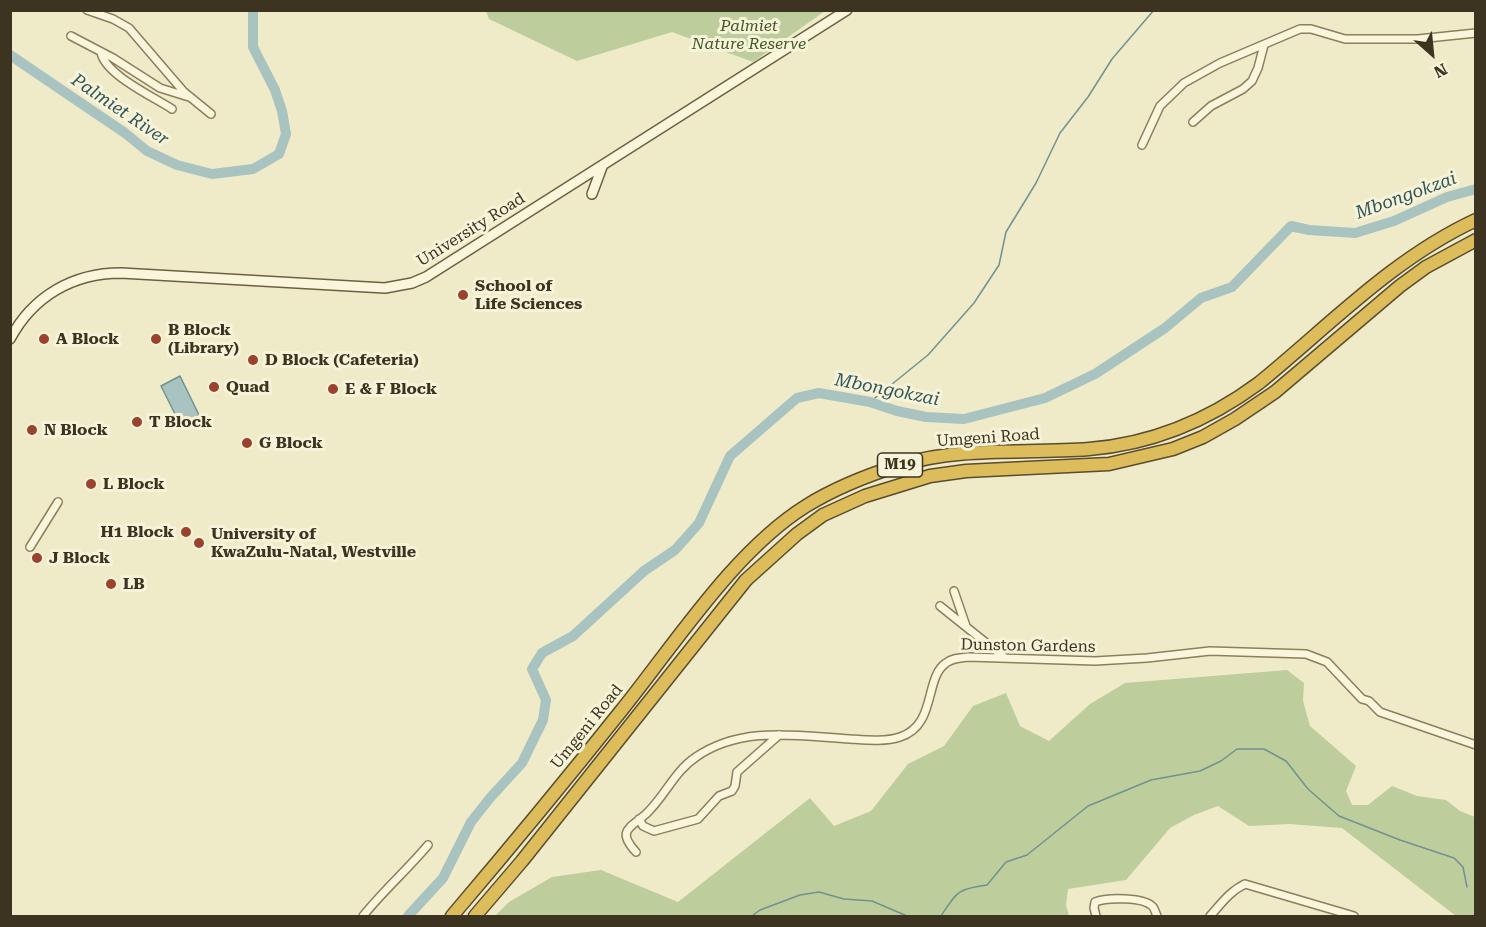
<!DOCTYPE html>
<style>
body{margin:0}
#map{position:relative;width:1486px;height:927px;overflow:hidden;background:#efebc9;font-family:"Roboto Serif",serif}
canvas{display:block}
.frame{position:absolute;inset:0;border:12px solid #3c3321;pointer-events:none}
.north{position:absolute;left:1402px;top:24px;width:60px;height:60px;-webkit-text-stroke:4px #f6f3d8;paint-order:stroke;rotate:153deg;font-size:16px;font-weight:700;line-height:24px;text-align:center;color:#3c3321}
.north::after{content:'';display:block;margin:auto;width:21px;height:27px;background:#3c3321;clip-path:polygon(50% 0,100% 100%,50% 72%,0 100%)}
</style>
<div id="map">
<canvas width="1486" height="927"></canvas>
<div class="frame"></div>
<div class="north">N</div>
</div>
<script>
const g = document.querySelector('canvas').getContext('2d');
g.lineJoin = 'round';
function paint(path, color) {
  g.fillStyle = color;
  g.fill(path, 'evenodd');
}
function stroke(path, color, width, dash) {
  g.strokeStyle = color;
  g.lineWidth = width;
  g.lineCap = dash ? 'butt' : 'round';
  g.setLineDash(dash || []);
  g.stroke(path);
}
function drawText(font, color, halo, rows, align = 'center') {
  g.font = font + ' "Roboto Serif",serif';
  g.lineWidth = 6;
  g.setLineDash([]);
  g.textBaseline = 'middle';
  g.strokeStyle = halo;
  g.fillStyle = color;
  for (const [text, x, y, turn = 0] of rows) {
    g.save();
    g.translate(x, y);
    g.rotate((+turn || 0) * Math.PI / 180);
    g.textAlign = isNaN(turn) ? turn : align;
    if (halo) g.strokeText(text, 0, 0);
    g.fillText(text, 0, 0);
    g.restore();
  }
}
const green = new Path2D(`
 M486 11V10L825 11 753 62 672 32 577 61 489 19Z
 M1287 670 1304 683 1303 701 1310 726 1356 766 1346 791 1352 805H1368L1392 786 1417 796 1446 800 1460 811 1475 817V916H1456L1342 828 1289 824 1249 826 1218 806 1194 815 1170 828 1126 880 1068 889 1066 905 1069 916H495L509 902 552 877 601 870 678 902 810 798 834 826 871 811 908 764 944 746 973 706 1006 693 1020 726 1049 741 1090 704 1125 683Z`);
const water = new Path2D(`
 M180 376 200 417 181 426 161 386Z`);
const stream = new Path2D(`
 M870 402 928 355 974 303 999 265 1006 232 1036 183 1060 133 1088 97 1112 59 1154 10
 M752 916 760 910 800 895 819 892 844 899 872 901 907 916
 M941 916C957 892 957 889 987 885L1006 862 1027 855 1088 806 1151 780 1200 771 1221 761 1237 749H1264L1286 761 1308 789 1339 816 1400 840 1454 858 1463 867 1467 887`);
const river = new Path2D(`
 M10 55 125 133 147 151 177 165 212 174 253 169 279 154 286 134 282 111 275 90 253 47V10
 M408 916 443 878 471 822 490 798 522 763 543 720 546 700 532 669 542 653 573 636 644 571 675 550 699 523 730 456 797 398 819 393 870 402 897 411 926 417 964 419 1045 398 1095 374 1165 328 1201 298 1232 287 1291 226 1309 230 1355 233 1394 221 1447 197 1476 189`);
const street = new Path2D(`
 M87 10 113 19 129 28 184 92 211 114
 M71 36 113 58 160 88 189 97
 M101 52C104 74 154 97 172 109
 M1193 122 1211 106 1243 89 1252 81 1258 68 1264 45
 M1142 145 1160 106 1184 83 1220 63 1300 29H1311L1345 39H1418L1476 33
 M30 547 58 502
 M954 591 966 626
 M940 606 1005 658
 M639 819 643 826 654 831 698 819 719 796 732 791 735 786 737 772 779 735
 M636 852C615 829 632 828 648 812 666 794 675 771 696 757 742 725 798 736 850 739 866 740 885 742 900 737 937 725 924 678 946 663 952 658 960 658 968 657L1095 661 1147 658 1210 651 1306 654 1327 662 1362 699 1369 701 1380 712 1476 745
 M363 916C383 891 407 870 428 845
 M1096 916 1094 908 1095 902C1107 897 1145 897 1153 907 1154 908 1157 916 1157 916
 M1210 916C1221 904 1230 891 1245 884L1354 916`);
const secondary = new Path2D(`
 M592 194 602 167
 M10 339C33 296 73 273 121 273L385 288 412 283 426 277 847 10`);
const highway = new Path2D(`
 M452 916C509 849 566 780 621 711 675 644 734 551 806 506 835 488 868 475 900 465 961 446 1026 454 1089 449 1152 444 1209 420 1259 383 1329 326 1392 259 1476 220
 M475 916 522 861 746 580 797 534 823 515 865 496 930 476 966 471 1109 464 1173 449 1203 437 1235 419 1275 392 1400 286 1426 267 1476 240`);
const markers = [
 [463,295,6,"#9a422d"],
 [44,339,6,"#9a422d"],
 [156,339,6,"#9a422d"],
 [253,360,6,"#9a422d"],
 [214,387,6,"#9a422d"],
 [333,389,6,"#9a422d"],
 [137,422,6,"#9a422d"],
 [32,430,6,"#9a422d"],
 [247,443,6,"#9a422d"],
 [91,484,6,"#9a422d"],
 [186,532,6,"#9a422d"],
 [199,543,6,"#9a422d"],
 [37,558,6,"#9a422d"],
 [111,584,6,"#9a422d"]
];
const shields = [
 [900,465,45]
];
const shieldNames = [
 ["M19",900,465]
];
const parkNames = [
 ["Palmiet",749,26],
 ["Nature Reserve",749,44]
];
const streetNames = [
 ["University Road",471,230,-32],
 ["Umgeni Road",988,438,-4],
 ["Dunston Gardens",1028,646,1],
 ["Umgeni Road",587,727,-51]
];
const poiNames = [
 ["School of",475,286],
 ["Life Sciences",475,304],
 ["B Block",168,330],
 ["(Library)",168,348],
 ["A Block",56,339],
 ["D Block (Cafeteria)",265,360],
 ["Quad",226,387],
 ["E & F Block",345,389],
 ["T Block",149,422],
 ["N Block",44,430],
 ["G Block",259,443],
 ["L Block",103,484],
 ["H1 Block",174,532,"right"],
 ["University of",211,534],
 ["KwaZulu-Natal, Westville",211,552],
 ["J Block",49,558],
 ["LB",123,584]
];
const waterNames = [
 ["Palmiet River",120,110,34],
 ["Mbongokzai",1406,196,-20],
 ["Mbongokzai",887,390,11]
];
paint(green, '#becd9c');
paint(water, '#a9c3c0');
stroke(water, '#709290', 1.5);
stroke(stream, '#709290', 1.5);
stroke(river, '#a9c3c0', 10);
stroke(street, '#8b7f5d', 10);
stroke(secondary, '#6d6040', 12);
stroke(highway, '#594c31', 15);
stroke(street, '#f9f6dc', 7);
stroke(secondary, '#f9f6dc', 9);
stroke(highway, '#dcbc5b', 12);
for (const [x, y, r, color] of markers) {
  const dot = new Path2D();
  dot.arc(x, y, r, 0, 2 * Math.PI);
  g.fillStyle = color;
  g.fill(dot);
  stroke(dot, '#f6f3d8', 2);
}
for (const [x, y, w] of shields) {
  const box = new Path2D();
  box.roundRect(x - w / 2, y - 12, w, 24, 4.5);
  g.fillStyle = '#f6f3d8';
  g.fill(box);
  stroke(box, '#3c3321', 1.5);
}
drawText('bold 15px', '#3c3321', null, shieldNames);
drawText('italic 16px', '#425827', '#f6f3d8', parkNames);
drawText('16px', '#3c3321', '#f6f3d8', streetNames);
drawText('bold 16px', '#3c3321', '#f6f3d8', poiNames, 'left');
drawText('italic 18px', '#30565b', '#f6f3d8', waterNames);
</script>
